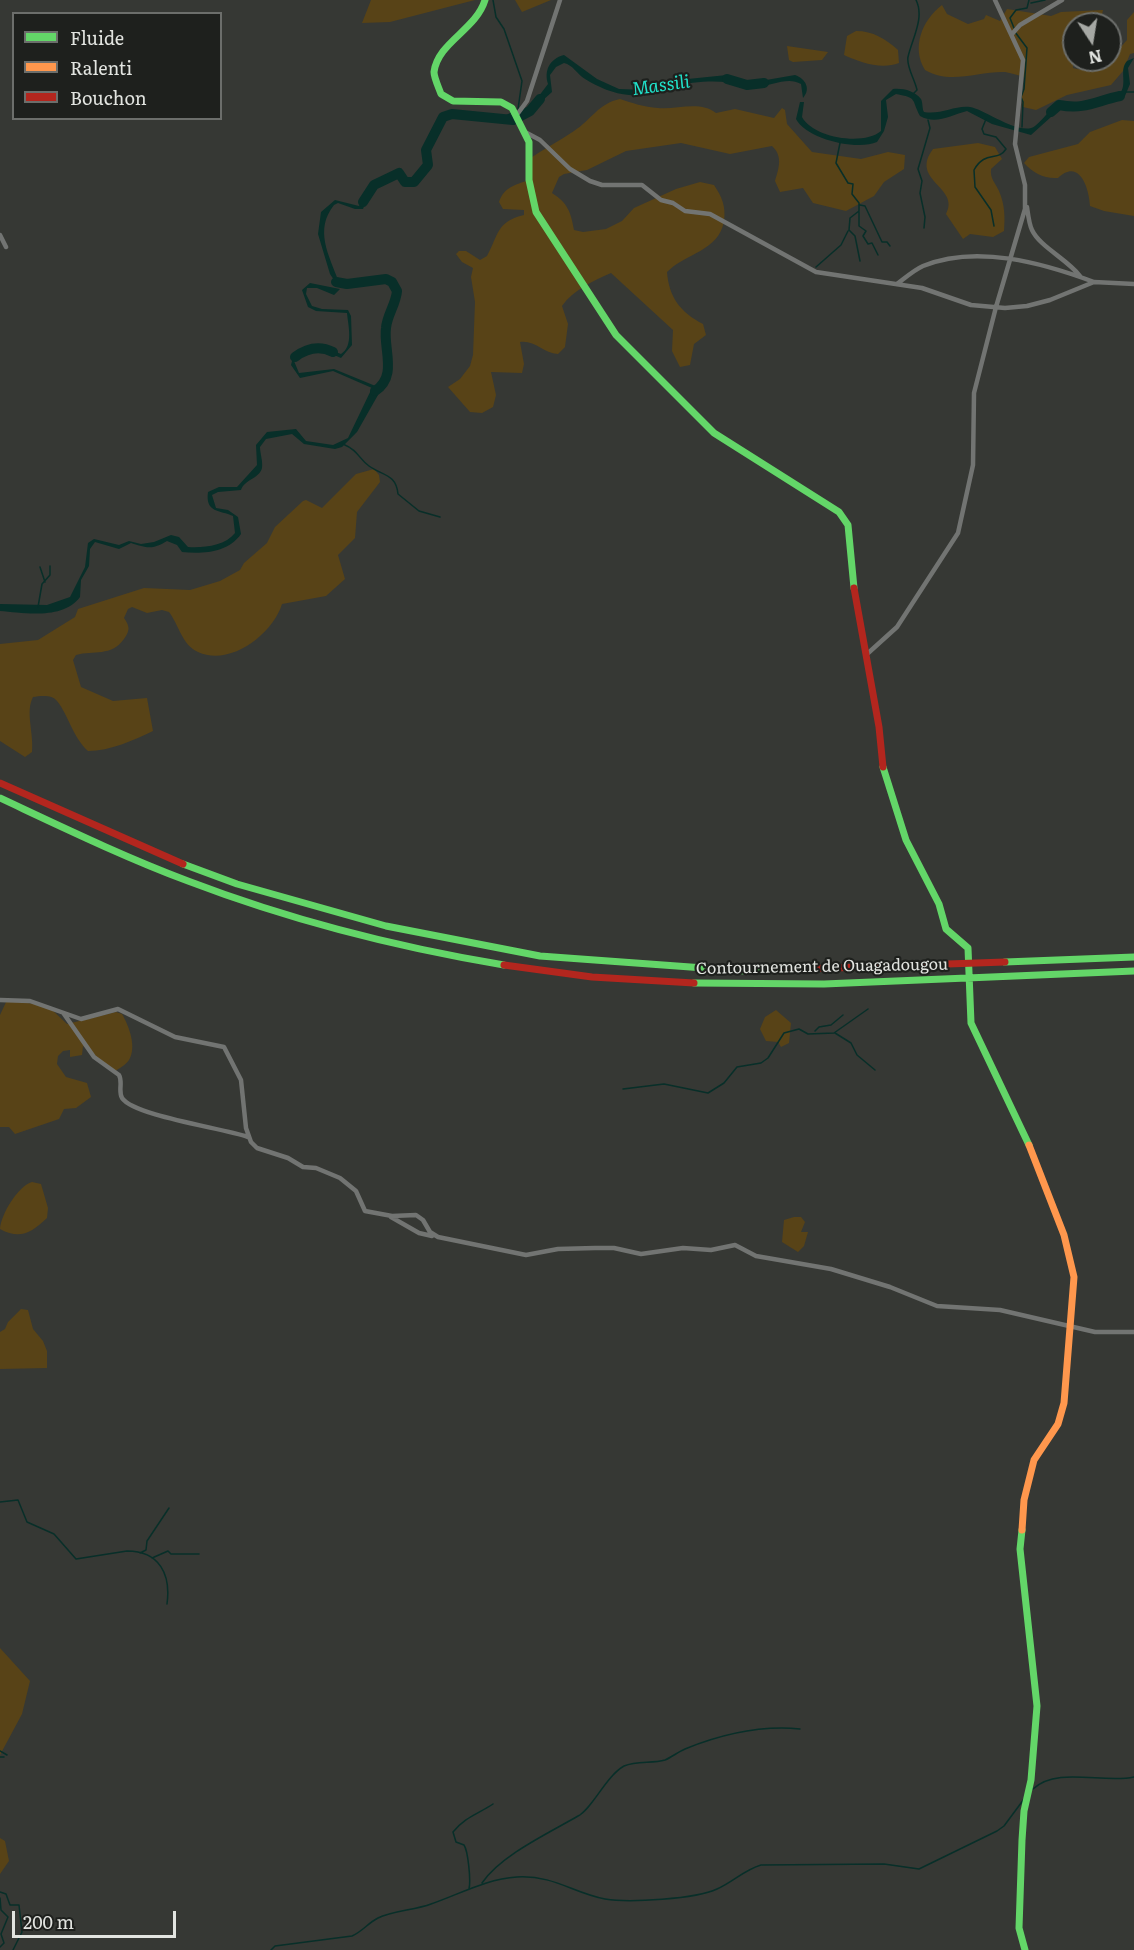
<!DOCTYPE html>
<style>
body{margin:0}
#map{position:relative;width:1134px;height:1950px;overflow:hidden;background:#363834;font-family:Literata,serif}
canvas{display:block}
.legend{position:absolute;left:12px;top:12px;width:210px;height:108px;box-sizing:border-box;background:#1e201d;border:2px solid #6c6e6b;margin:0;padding:8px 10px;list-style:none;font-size:18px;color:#e2e4e0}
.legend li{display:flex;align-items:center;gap:12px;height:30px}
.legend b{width:30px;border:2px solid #6c6e6b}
.north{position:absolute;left:1062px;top:12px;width:60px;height:60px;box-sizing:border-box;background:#1e201d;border:2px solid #6c6e6b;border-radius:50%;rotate:168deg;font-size:16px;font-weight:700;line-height:24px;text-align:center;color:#e2e4e0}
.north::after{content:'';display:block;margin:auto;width:21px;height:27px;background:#a6a8a4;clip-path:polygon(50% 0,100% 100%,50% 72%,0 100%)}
.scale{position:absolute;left:12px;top:1911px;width:164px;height:27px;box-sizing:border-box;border:3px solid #e2e4e0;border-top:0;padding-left:8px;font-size:18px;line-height:21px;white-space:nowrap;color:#e2e4e0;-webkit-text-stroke:4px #1e201d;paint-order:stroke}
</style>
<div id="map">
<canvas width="1134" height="1950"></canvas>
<ul class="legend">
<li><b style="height:8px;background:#63d668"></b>Fluide</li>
<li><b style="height:8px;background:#ff974d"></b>Ralenti</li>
<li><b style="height:8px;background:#b3261e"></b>Bouchon</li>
</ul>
<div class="north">N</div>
<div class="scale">200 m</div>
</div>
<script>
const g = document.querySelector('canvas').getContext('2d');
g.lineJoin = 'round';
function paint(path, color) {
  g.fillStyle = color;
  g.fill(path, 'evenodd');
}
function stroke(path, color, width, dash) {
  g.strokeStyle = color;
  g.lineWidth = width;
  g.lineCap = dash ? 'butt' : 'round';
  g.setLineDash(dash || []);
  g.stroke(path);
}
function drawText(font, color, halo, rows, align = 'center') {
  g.font = font + ' Literata,serif';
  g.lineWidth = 4.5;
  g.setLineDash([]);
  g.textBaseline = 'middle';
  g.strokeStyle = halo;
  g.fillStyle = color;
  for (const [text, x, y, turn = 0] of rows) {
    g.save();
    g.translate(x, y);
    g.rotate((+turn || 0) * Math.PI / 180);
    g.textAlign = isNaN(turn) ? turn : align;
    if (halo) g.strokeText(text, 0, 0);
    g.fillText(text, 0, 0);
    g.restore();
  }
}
const green = new Path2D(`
 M371 0H475L390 22 362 23Z
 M515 0H551L522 12Z
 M942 5 947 14 968 24 984 19 986 15 1000 21 1007 9 1051 16 1061 12 1103 10 1100 24H1074L1073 63V68C1098 75 1113 56 1127 40V20L1134 12V53L1130 54 1123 71 1111 85 1067 95 1036 110 1023 107 1021 97 1024 89V77C1018 75 1011 73 1005 72 979 71 950 85 925 70 911 48 922 20 942 5Z
 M856 31C873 31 886 39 898 50L899 63C881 70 859 62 844 55L847 36Z
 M787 46 828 52 822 60 793 62 789 60Z
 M620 99C632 103 644 107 658 108 676 110 700 100 716 113L735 109 774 118 782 108 785 110 787 124 812 152 861 159 888 152 905 155 904 169 884 182 874 196 846 211 813 203 803 188 780 192 775 181C779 168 783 156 772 146L730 154 681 143 626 151 587 170 564 174 559 177 552 193C568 203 571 213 574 230L583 232 606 229 622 221 634 208 676 189 700 182 714 185C722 197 726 206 724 221 719 251 686 253 667 272 669 297 680 312 703 324L706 335 694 344 690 365 680 367 672 351 673 330 611 273C593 281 573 290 562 306L568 324 565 347 558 354C543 353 535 340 520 342L524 364 522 373 491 372 496 395 493 407 482 413 470 412 448 387 460 379 470 366 473 355 475 302 471 277 473 268 462 262 456 254 459 251H466L480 260 487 256C499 234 496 222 524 215V210L503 209 499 202C504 187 515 185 529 180V159C544 149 559 141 574 131 591 120 599 103 620 99Z
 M1122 120 1134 121V216L1104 211 1090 206C1089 187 1079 158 1058 178 1044 179 1033 173 1024 163L1029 157 1078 144 1090 132Z
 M978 143 995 147 1002 159 991 169C990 179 995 182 999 191 1005 205 1005 217 1004 231L993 237 970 234 963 239 946 214C961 187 909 181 933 149Z
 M374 469 379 475 380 482 357 512 355 538 338 555 345 579 326 596 282 604C273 634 230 667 198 652 182 645 179 625 169 612L162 610 147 613 132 607 128 609 124 618C130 627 130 630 124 639 111 657 94 650 76 655L73 660 81 687 113 701 147 698 153 731C134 740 110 751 88 751 72 736 69 716 57 701 52 694 40 696 33 697 25 712 34 733 32 752L25 757 0 741V644L38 640 75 617 78 609 144 588 190 590 220 581 240 570 244 563 267 543 275 527 303 501 306 500 322 508 356 474Z
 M7 1000 48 1006 67 1024 116 1012 122 1014C129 1026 137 1047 129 1060 126 1065 118 1069 114 1072L83 1046 82 1055 70 1057V1050L63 1051 58 1056 57 1064 66 1077 87 1083 91 1097 76 1108 64 1109 59 1119 15 1134 9 1127H0V1015Z
 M776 1010 791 1023 789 1043 781 1047 778 1042 766 1041 760 1029 765 1017Z
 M32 1182 41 1184 48 1208 47 1218C31 1233 20 1240 0 1229 1 1214 18 1186 32 1182Z
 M794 1217H801L805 1222 801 1232H808L804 1246 798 1252 782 1242 784 1220Z
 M21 1309 28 1310 33 1329 43 1341 47 1351V1368L0 1369V1332L5 1329 8 1322Z
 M0 1648 30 1681 22 1714 0 1755Z
 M0 1838 5 1841 9 1861 0 1874Z`);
const water = new Path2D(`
 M564 55 597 79 619 89 646 90 678 80 727 75 739 84C720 80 693 81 674 87 659 91 645 97 629 95 614 94 598 87 585 79 577 74 573 65 564 63L556 67 550 75 552 92 532 110 529 109 548 84C544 71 549 59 564 55Z
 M1134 58 1128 68 1130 84 1125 96 1105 102 1107 97 1121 92C1127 82 1119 70 1127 61Z
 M795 75C806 79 811 89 803 98L801 84C786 75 768 89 751 86L749 83Z
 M893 89C903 88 915 91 921 99 923 103 922 109 924 112 941 115 955 105 970 107 984 109 1021 137 1035 126 1043 120 1049 110 1057 103L1061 104V108L1031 135 992 124 967 111C951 115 936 125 920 116 911 99 918 98 896 94L886 100 888 117 884 131 877 142C857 151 806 139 796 119L800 102H804L802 117C813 138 864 146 881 131V101Z
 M367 191 370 192 363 209H355L338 203 334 205C314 230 329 255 338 280L336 283 330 274 318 234 321 212 335 200 359 206Z
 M310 283 340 289 334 295 317 288H307L306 294 312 306 322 309 348 310 351 316 352 345 341 358 320 349 323 347 341 354C354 346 348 325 347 313L316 311 308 307 302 290Z
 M299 351H306L294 361 299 373 334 369 378 387V395L357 432 342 447 335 449 304 444 292 434 266 439 260 447C260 453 263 461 262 468 259 479 245 479 241 490L218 492 212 495 216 508 228 510 238 517 241 534C228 553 202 554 182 552L177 545 167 541C152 550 147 548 131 543L119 549 95 542 90 549 89 566 81 580 80 597C63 620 24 613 0 611V604L47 605 70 597 85 567 88 543 94 539 119 545 129 541 141 544 154 542 171 535 179 537 188 547C203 548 225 546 235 533L233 516C220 510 205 513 208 492L219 487H237L257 465 256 445 267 432 296 429 306 441 333 445 348 438 372 388 333 371 300 378 291 365 293 357Z`);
const stream = new Path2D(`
 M493 0 496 17 504 29 522 81 518 109
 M1031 3 1045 0
 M1014 28 1010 18 1016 10 1027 8 1029 0
 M1015 32 1027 48 1024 89 1021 97 1023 102 1022 127
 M1126 92H1134
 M912 95 917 90C915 80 906 66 908 57 912 39 925 18 916 0
 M500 119 512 113
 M986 119 982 129 984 134 996 137 1006 149C998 162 985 150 974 170L975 187 991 210 994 226
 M840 143 836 163 848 183 853 184 852 194 859 203V211L850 218 849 230 855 236 860 261
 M860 205 865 206 882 242H887L890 246
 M859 212V226L866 231 863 236 868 244 872 243 878 255
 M924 228 925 217 920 193 922 181 918 169 930 128 928 120
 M816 267 841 245 848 231
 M343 444C359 451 358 458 369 466 383 476 396 474 398 494L419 511 440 517
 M40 567 45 582
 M38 607 42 584 50 575V566
 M815 1031 819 1027 831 1025 843 1015
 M835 1033 851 1043 857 1055 875 1070
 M623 1089 664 1084 708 1093 724 1083 737 1067 761 1063 768 1058 784 1033 799 1029 808 1034 834 1033 868 1009
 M0 1502 18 1500 27 1522 54 1534 76 1559 127 1551C160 1551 171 1575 167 1604
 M140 1553 146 1550 147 1541 169 1508
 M152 1558 168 1551 171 1554H199
 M0 1751 7 1755
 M0 1757H4
 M1033 1789C1057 1766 1104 1784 1134 1777
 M482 1883C501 1855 549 1833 578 1816 592 1809 606 1776 624 1766 637 1760 652 1764 665 1760 672 1757 678 1752 685 1749 722 1734 760 1725 800 1729
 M469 1889C471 1880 468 1851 464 1845L456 1842 453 1832C465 1817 478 1814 493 1804
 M0 1892 6 1894 10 1905H19L22 1932 13 1950
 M0 1898 1 1910 8 1917 1 1934 4 1943 0 1947
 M271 1950 275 1946 352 1936C363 1931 368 1923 378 1918 392 1911 415 1910 431 1904 460 1894 486 1879 517 1877 554 1875 573 1893 605 1899 629 1903 696 1899 717 1889 733 1882 744 1870 761 1865L884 1864 919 1869 997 1831 1004 1826 1024 1799`);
const river = new Path2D(`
 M727 79 747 85 764 83
 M1051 112 1059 105C1085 110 1096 101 1120 96
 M363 202 374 185 399 173 405 182H414L428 165 426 150 443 117 452 114 513 120 530 111 540 99
 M336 282 347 284 386 279 392 282 397 291C396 304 387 315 386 328 383 349 398 376 375 391
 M295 357C307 348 319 345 333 352`);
const street = new Path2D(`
 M1012 34 1020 25 1062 0
 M516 116 527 101 560 0
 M525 132 540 140 570 169 590 181 602 185H642L661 200 673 203 685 211 710 214 816 272 922 288 971 305 1005 308 1027 306 1050 300 1094 282 1134 284
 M1027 207C1028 214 1029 224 1032 230 1040 247 1067 259 1080 276
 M0 235 6 247
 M897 284C905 278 914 270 923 266 976 244 1043 263 1094 282
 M866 655 897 627 958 533 973 465 974 393 996 307 1025 209V185L1015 144 1023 60 995 0
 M0 1000 30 1001 81 1019 118 1009 175 1037 224 1047 241 1080 246 1128 251 1142 257 1148 288 1158 303 1167 316 1168 340 1178 356 1191 365 1211 392 1216 416 1215 423 1220 430 1232 438 1237 526 1255 558 1249 595 1248H614L641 1254 683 1248 711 1250 735 1245 756 1256 831 1269 890 1287 937 1306 1000 1310 1095 1332H1134
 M64 1014 94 1057 119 1075C123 1082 118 1091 122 1098 134 1116 222 1128 248 1137
 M391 1217 419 1233 432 1236`);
const fast = new Path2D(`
 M485 0C476 30 438 42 434 72 434 78 439 88 441 94L453 101 501 102 512 108 529 142V180L536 212 616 335 714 433 839 512 848 525 854 588
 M883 767 906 840 939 904 946 929 968 948 971 1023 1029 1145
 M0 798C62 827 124 857 188 881 290 920 396 947 504 965
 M183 864 237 884 386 926 540 956 745 971 776 970
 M1005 962 1134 957
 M694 983 824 984 1134 971
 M1022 1530 1020 1549 1037 1706 1031 1780 1024 1811 1022 1840 1019 1928 1025 1950`);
const slow = new Path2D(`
 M1022 1530 1024 1500 1034 1460 1058 1424 1064 1403 1074 1277 1064 1235 1029 1145`);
const jam = new Path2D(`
 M854 588 879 727 883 767
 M0 783 183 864
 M504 965 592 977 694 983
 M776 970 1005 962`);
const streetNames = [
 ["Contournement de Ouagadougou",822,967,-1]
];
const waterNames = [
 ["Massili",661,86,-8]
];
paint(green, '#584317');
paint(water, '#082f29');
stroke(stream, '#082f29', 1.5);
stroke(river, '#082f29', 10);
stroke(street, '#727472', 4.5);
stroke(fast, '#63d668', 7);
stroke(slow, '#ff974d', 7);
stroke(jam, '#b3261e', 7);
drawText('16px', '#e2e4e0', '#1e201d', streetNames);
drawText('italic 18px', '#20e1ca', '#1e201d', waterNames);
</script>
